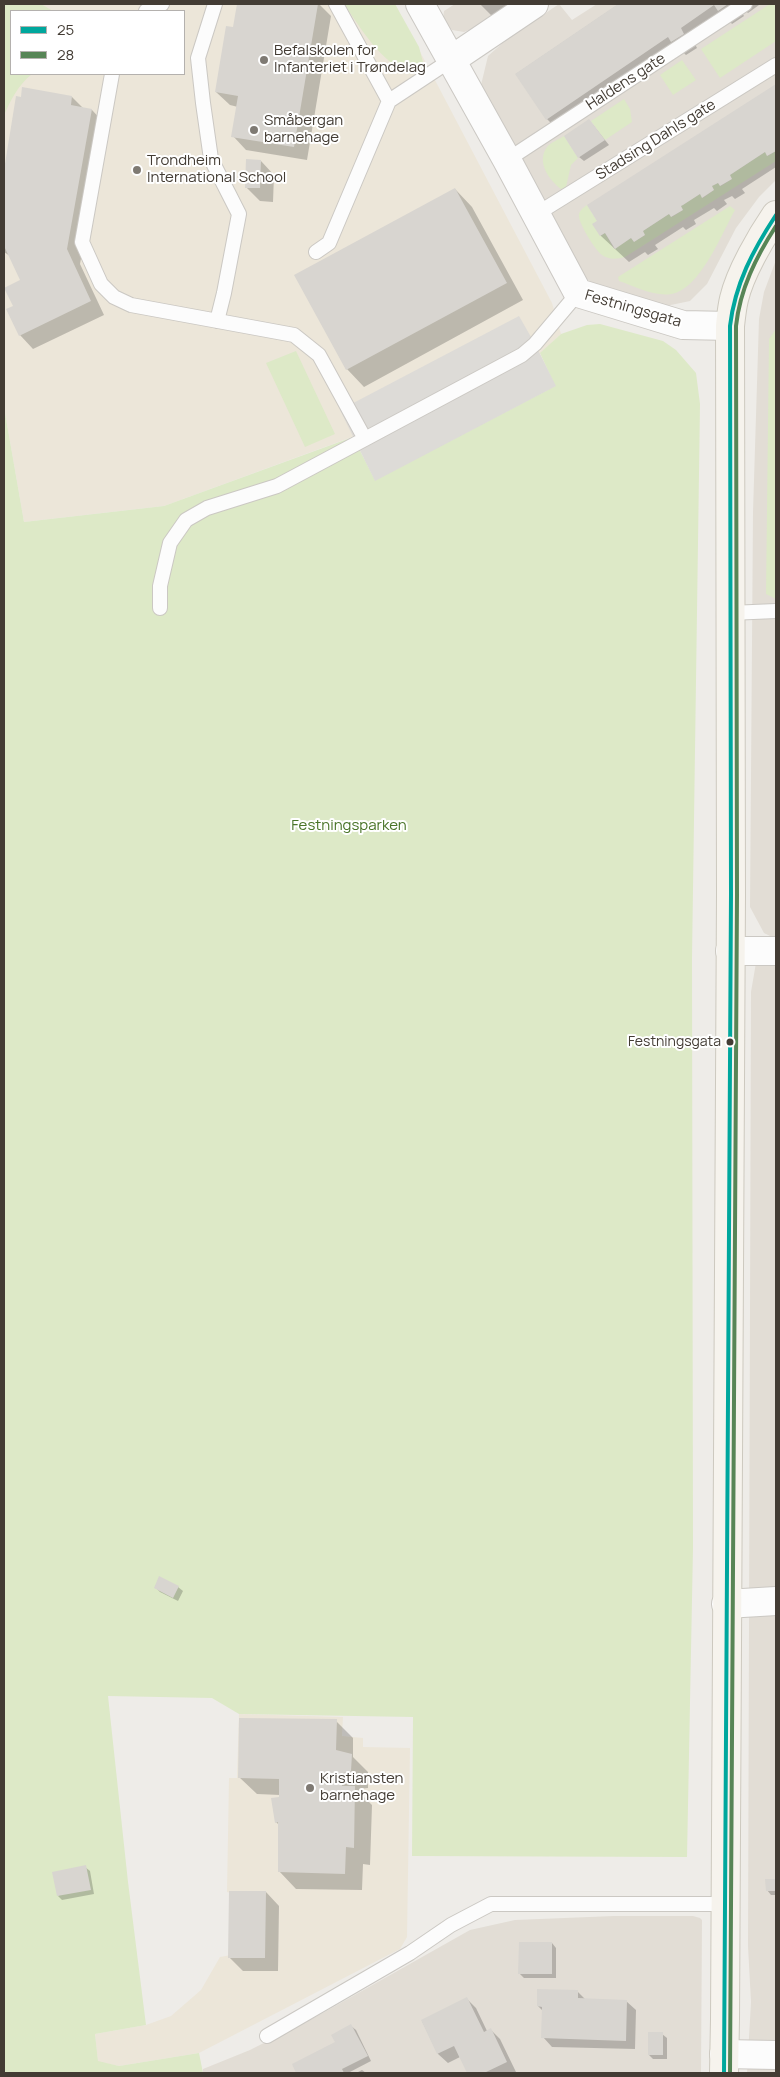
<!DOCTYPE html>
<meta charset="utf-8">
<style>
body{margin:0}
#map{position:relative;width:780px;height:2077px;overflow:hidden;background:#eeece8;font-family:Manrope,sans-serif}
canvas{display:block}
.frame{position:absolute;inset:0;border:5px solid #433c34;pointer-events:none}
.legend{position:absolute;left:10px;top:10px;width:175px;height:65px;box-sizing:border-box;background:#fff;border:1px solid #b4b1ae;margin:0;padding:6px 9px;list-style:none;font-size:15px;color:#433c34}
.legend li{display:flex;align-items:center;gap:10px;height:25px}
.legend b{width:25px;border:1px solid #b4b1ae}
</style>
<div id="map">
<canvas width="780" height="2077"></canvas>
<div class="frame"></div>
<ul class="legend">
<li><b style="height:6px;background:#00a79d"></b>25</li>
<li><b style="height:6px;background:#578556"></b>28</li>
</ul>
</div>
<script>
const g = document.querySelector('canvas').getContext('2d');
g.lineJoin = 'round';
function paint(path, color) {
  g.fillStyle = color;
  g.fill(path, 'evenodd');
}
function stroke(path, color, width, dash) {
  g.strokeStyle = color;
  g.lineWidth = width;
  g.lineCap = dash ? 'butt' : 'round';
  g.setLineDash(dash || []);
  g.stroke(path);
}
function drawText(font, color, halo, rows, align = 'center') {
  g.font = font + ' Manrope,sans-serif';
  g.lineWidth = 4;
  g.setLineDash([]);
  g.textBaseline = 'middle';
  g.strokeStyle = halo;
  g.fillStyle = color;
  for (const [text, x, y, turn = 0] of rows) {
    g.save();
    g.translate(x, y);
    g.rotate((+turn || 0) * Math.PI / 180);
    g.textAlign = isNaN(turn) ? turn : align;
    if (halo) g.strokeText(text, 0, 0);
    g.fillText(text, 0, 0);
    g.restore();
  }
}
const residential = new Path2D(`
 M455 4H509L474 28 464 32 452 30 443 19 444 11Z
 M559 4 572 20 597 4H776V180L759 197 736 228 707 284 690 301 666 306 593 284 585 277 481 85 488 56 506 40Z
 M776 260V939L764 933 750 907 753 512 759 319 764 292Z
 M758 951H776V2073H747L751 2002 748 1946 751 992Z
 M614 1916H693L700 1918 702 1920 701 2073H203V2069L250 2050 321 2014 470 1930 515 1920Z`);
const education = new Path2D(`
 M4 4H395L552 303 561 334 540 354 556 386 352 437 164 506 24 522 4 407ZM11 11H184V74H11Z
 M239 1714 343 1717 342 1736 363 1738V1747L410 1748 407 1937 400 1949 199 2053 119 2066 98 2062 95 2034 146 2025 171 2016 201 1990 220 1957 231 1955V1893L227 1892 229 1778H237Z`);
const green = new Path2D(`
 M4 4H41L53 11H11V74H32C18 85 11 100 4 115Z
 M344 4H395L419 47 424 66 410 74C380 61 362 30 344 4Z
 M770 4H776V41L720 78 701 49Z
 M682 60 696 80 673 95 660 75Z
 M624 99 630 109 632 122 605 140 591 121Z
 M564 136 578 158 571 165 566 187 561 189C549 180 536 162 547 147 550 143 559 139 564 136Z
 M776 151V161L625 257C617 259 609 260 602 255 595 250 577 221 579 214 580 210 584 207 587 205L597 221 593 224 600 236 605 233 614 249 631 238 634 242 645 235 643 231 669 214 672 217 683 210 681 206 700 194 703 198 714 190 712 186 718 183 721 186 732 179 730 175 765 152 768 156Z
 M730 206 735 210C722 233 700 290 671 294 655 297 634 286 619 281L618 277Z
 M600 324 663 341 676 350 696 373 700 404 692 958 693 1548 687 1857 412 1856 413 1717 239 1714 212 1698 108 1696 128 1882 146 2025 95 2034 98 2061 119 2066 199 2053 203 2073H4V407L24 522 164 506 353 437 375 480 555 386 540 353 561 334 587 325Z
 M776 329V599L766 594 769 339Z
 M296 351 335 434 305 447 266 363Z`);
const parking = new Path2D(`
 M519 316 535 344 556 386 375 481 340 410Z`);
const shadow = new Path2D(`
 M238 4H319L331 16 307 160 246 150 233 136 238 107 230 105 216 92 234 29Z
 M480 4H534L494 18Z
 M619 4H758L759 5 748 13 743 8 740 10 744 16 732 24 728 19 694 42 697 48 686 55 681 50 561 133 547 119 516 74Z
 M776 85V167L742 189 745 193 735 199 732 196 724 200 727 204 717 211 714 208 694 220 696 224 686 230 683 227 655 245 658 249 648 255 645 252 629 262 601 236 594 225 599 222 589 205Z
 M72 97 84 109 92 110 105 124 80 264 104 315 33 349 20 335 14 306 22 281 10 256 4 252V178L17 98Z
 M593 125 609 145 584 161 579 157Z
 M261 161 274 175 273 202 260 201 246 187Z
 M455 189 472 207 523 300 364 387 347 369Z
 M160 1578 178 1587 183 1591 178 1601 160 1592 155 1587Z
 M336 1721 353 1738V1757L368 1772V1788L359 1789V1792L372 1805 370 1865 363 1864 362 1890 296 1889 279 1871 280 1826 276 1822 280 1795 257 1794 239 1777Z
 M85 1867 90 1871 94 1894 62 1900 58 1896Z
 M767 1880H776V1895H771L767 1890Z
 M266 1892 279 1906 278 1971H243L229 1957Z
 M552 1943 556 1948V1978H524L519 1973Z
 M577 1991 586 2000 626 2001 636 2010 635 2049 552 2047 543 2037V2011L538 2006Z
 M467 1999 476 2008 487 2031 491 2030 500 2039 516 2072 513 2073H469L460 2057 448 2063 438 2054 422 2021Z
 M351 2026 356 2030 371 2061 348 2073H298L293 2065 336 2043Z
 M662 2034 667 2038V2059H653L649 2055Z
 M362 2070 366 2073H356Z`);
const building = new Path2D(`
 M237 4H318L294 147 231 137 238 96 215 92 226 26 233 27Z
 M618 4H728L718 11 714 5 681 28 684 34 671 42 668 37 546 120 515 74Z
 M776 84V151L767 156 765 152 730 175 732 179 720 186 718 183 712 186 714 190 702 198 700 194 683 205 681 206 683 210 671 217 669 214 643 231 645 235 634 242 631 238 615 249 605 233 600 236 592 224 597 221 587 205Z
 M22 87 72 96 71 105 92 109 67 249 91 301 19 336 6 309 13 306 4 288 20 280 4 246V170L16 96 21 97Z
 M589 119 605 140 578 158 564 136Z
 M246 159 261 160 260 188H245Z
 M455 188 507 283 346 370 294 275Z
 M159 1576 179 1586 173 1598 154 1588Z
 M239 1718 337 1719 336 1750 352 1754 351 1771 343 1773 342 1786H355L354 1848 346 1847 345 1874 278 1872V1822L275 1823 271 1798 279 1797V1779L238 1778Z
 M86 1865 91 1890 57 1896 52 1872Z
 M765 1879H776V1891H766Z
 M229 1891H266L265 1958H228Z
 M519 1942H552V1974H518Z
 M537 1989 578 1990V1998L627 2000 626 2041 541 2038 542 2007 537 2006Z
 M467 1997 484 2032 491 2028 507 2062 484 2073H467L454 2046 437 2054 421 2020Z
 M351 2024 368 2056 342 2069 344 2073H296L292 2064 335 2042 331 2035Z
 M648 2032H663V2055H648Z`);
const service = new Path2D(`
 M215 4 198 58 203 103 211 159 239 214 224 293 217 321
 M336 4 389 101
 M146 11 162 4
 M112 74 82 242 101 284 114 297 131 305 294 335 319 355 365 439
 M507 160 745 4
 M535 215 776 65
 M316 252 329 243 389 101 451 60
 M160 608V586L170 543 186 520 207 508 277 486 522 355 535 344 578 293
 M730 613 776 611
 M267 2036 410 1953 451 1925 491 1904H725`);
const minor = new Path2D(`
 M420 4 507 160 578 293 683 325 730 326
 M451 60 534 4
 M730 951H776
 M726 1604 776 1601
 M724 2054 776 2055`);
const secondary = new Path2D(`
 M724 2073 725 2019 731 894 730 326C731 317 732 307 734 299 740 273 761 237 776 215`);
const bus1 = new Path2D(`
 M724 2073 731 894 730 326C735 284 753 250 776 215`);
const bus2 = new Path2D(`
 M730 2073 737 894 736 326C740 289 756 257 776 226`);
const markers = [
 [264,60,5,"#7f7a73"],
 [254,130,5,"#7f7a73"],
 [137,170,5,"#7f7a73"],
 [730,1042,4.5,"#433c34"],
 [310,1788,5,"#7f7a73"]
];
const busNames = [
 ["Festningsgata",721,1042]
];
const poiNames = [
 ["Befalskolen for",274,51],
 ["Infanteriet i Trøndelag",274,68],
 ["Småbergan",264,121],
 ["barnehage",264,138],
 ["Trondheim",147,161],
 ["International School",147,178],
 ["Kristiansten",320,1779],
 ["barnehage",320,1796]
];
const streetNames = [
 ["Haldens gate",626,82,-33],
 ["Stadsing Dahls gate",656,140,-32],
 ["Festningsgata",633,309,16]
];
const parkNames = [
 ["Festningsparken",349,826]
];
paint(residential, '#e2ddd5');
paint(education, '#ece6d9');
paint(green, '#dde9c7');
paint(parking, '#dddbd7');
paint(shadow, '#0003');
paint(building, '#d8d5d0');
stroke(service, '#cbc8c3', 16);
stroke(minor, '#cbc8c3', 30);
stroke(secondary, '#cdc9bf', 30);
stroke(service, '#fcfcfc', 14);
stroke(minor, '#fcfcfc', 28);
stroke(secondary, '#f6f3ed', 28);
stroke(bus1, '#00a79d', 4);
stroke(bus2, '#578556', 4);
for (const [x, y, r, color] of markers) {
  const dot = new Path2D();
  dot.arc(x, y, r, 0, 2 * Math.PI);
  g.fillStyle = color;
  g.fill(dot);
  stroke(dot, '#fff', 2);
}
drawText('14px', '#433c34', '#fff', busNames, 'right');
drawText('15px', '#433c34', '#fff', poiNames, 'left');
drawText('15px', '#433c34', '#fff', streetNames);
drawText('15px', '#497428', '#fff', parkNames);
</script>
